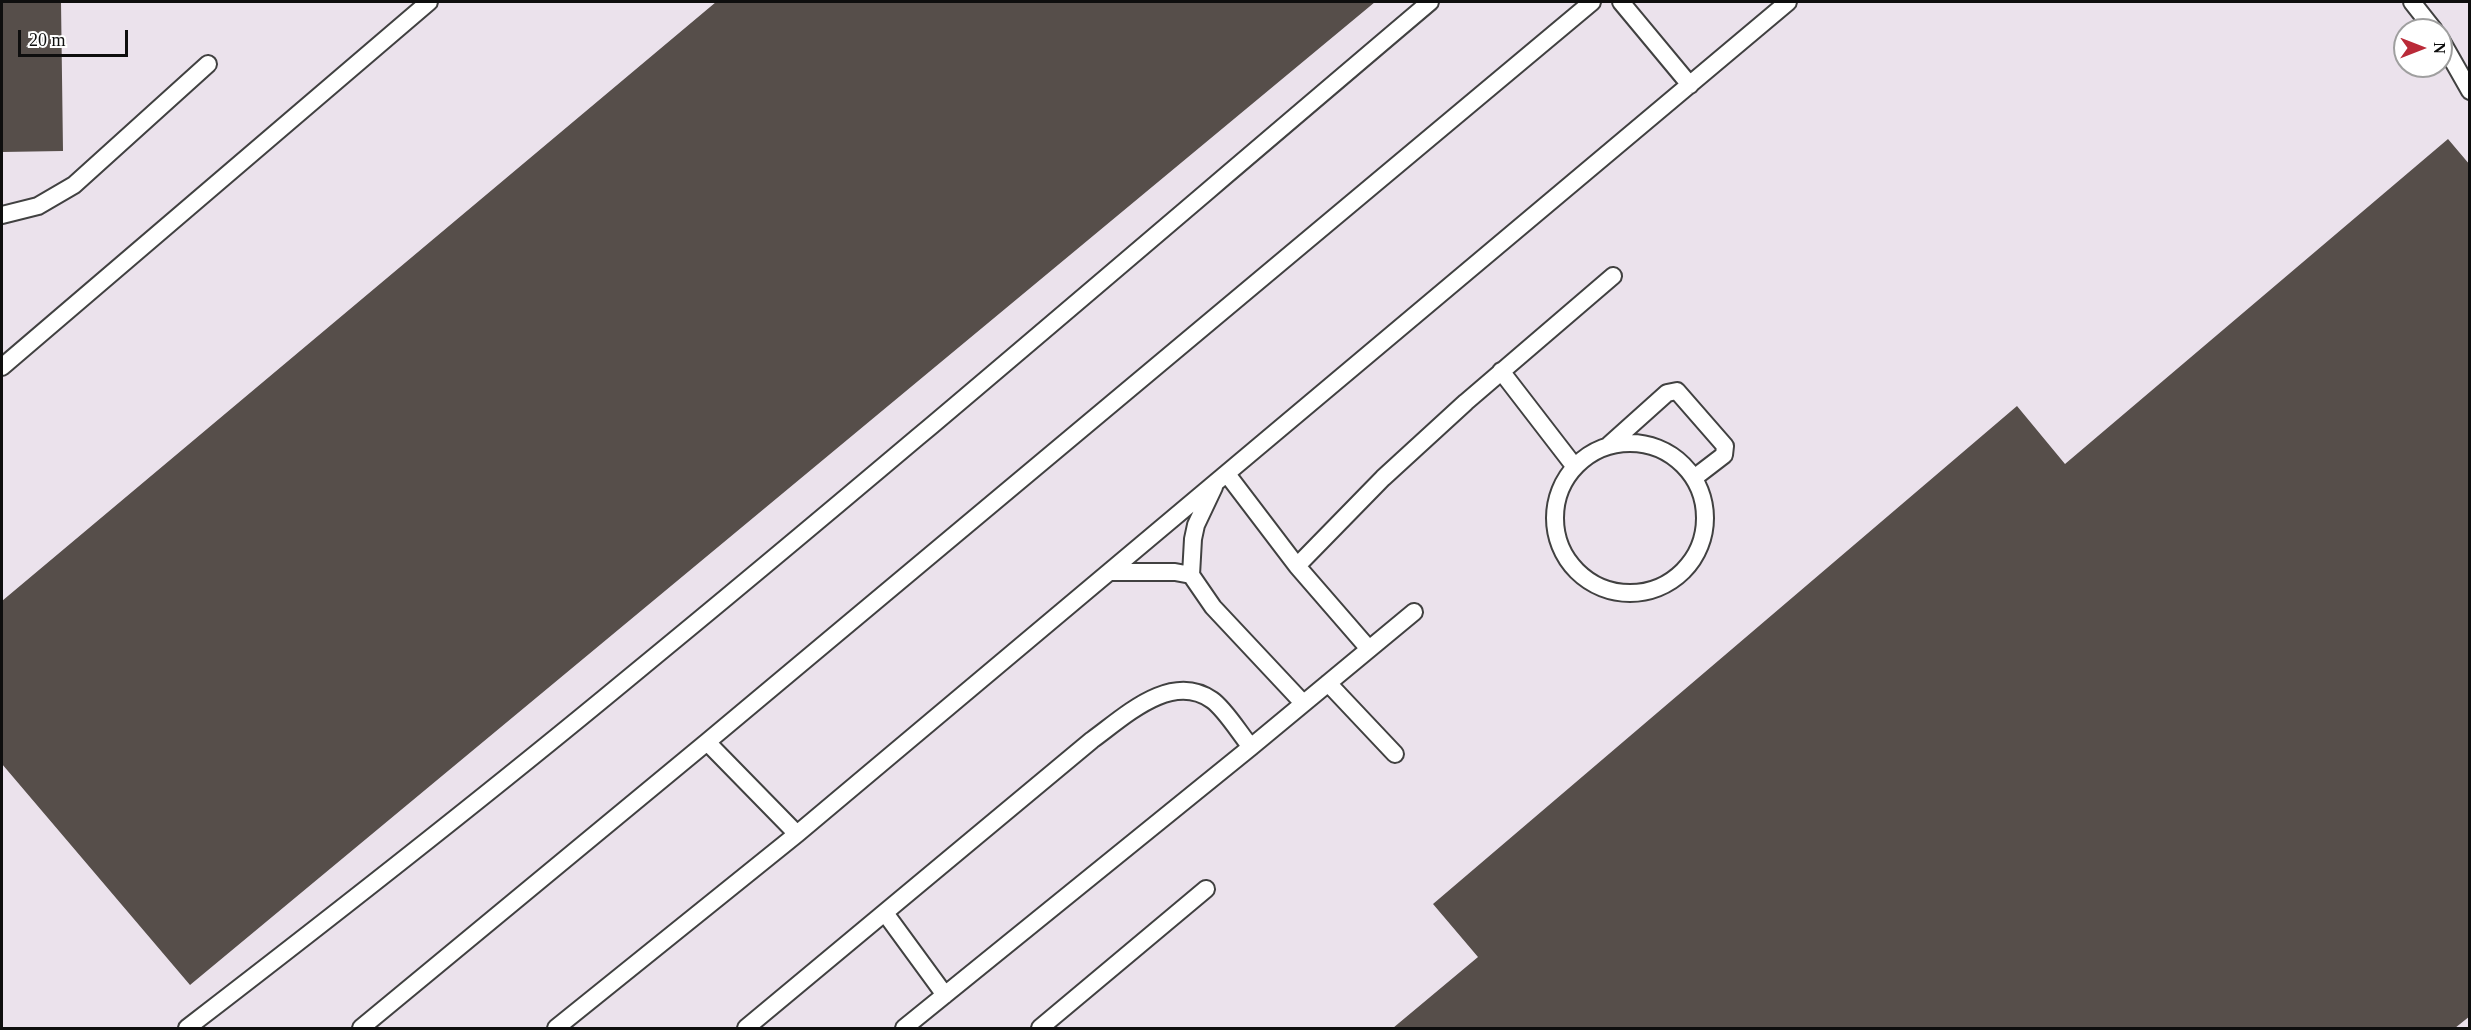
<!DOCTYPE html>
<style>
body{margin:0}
#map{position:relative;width:2471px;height:1030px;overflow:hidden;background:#fffbef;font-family:Georgia,serif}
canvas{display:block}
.frame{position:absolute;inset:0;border:3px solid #0e0e0e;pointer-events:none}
.north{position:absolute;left:2393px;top:18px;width:60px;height:60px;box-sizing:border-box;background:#fff;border:2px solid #9f9f9f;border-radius:50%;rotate:90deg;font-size:16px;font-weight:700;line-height:24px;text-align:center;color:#0e0e0e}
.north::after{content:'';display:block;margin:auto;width:21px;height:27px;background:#ba2a38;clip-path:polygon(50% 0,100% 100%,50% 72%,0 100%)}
.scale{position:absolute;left:18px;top:30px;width:110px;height:27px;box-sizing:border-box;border:3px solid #0e0e0e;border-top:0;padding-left:8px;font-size:18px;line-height:21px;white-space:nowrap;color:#0e0e0e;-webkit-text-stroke:4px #fff;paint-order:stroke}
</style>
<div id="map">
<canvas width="2471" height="1030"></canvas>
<div class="frame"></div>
<div class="north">N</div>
<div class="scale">20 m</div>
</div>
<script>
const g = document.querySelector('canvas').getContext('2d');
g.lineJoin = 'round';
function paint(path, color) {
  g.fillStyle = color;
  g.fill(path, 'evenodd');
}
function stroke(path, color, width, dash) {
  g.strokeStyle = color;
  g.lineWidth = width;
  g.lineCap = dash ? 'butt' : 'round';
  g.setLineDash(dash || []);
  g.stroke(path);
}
const industrial = new Path2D(`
 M2 2H2469V1028H2ZM2405 30H2441V66H2405Z`);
const building = new Path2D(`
 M2 2H61L63 151 2 152Z
 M716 2H1375L190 985 2 764V601Z
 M2448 139 2470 165V1016L2455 1028H1393L1478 957 1433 904 2017 406 2065 464Z`);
const lane = new Path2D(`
 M1621 2 1690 85
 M2412 2 2434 30
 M2441 40 2470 91
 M2 215 38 206 74 185 208 64
 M2 367 429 2
 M1501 371 1575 467
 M1555 518a75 75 0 1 1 150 0a75 75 0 1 1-150 0Z
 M1609 445 1667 393 1677 391 1725 446 1724 455 1694 478
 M1227 474 1297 566 1369 649
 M1214 487 1196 525 1193 539 1191 575 1213 607 1303 703
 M1297 566 1383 478 1466 402 1613 276
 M1110 572H1175L1191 575
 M1328 683 1395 754
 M707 742 797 834
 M885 913 945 995
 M187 1028C334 915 481 800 625 681 896 459 1162 229 1430 2
 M361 1028 707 742 1592 2
 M556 1028 797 834 1788 2
 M746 1028 1092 740C1124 717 1171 671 1212 700 1225 709 1240 734 1251 747
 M904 1028 1251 747 1414 612
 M1040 1028 1206 889`);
paint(industrial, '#ebe2ec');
paint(building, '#564e4a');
stroke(lane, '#414141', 20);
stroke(lane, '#fff', 16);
</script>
